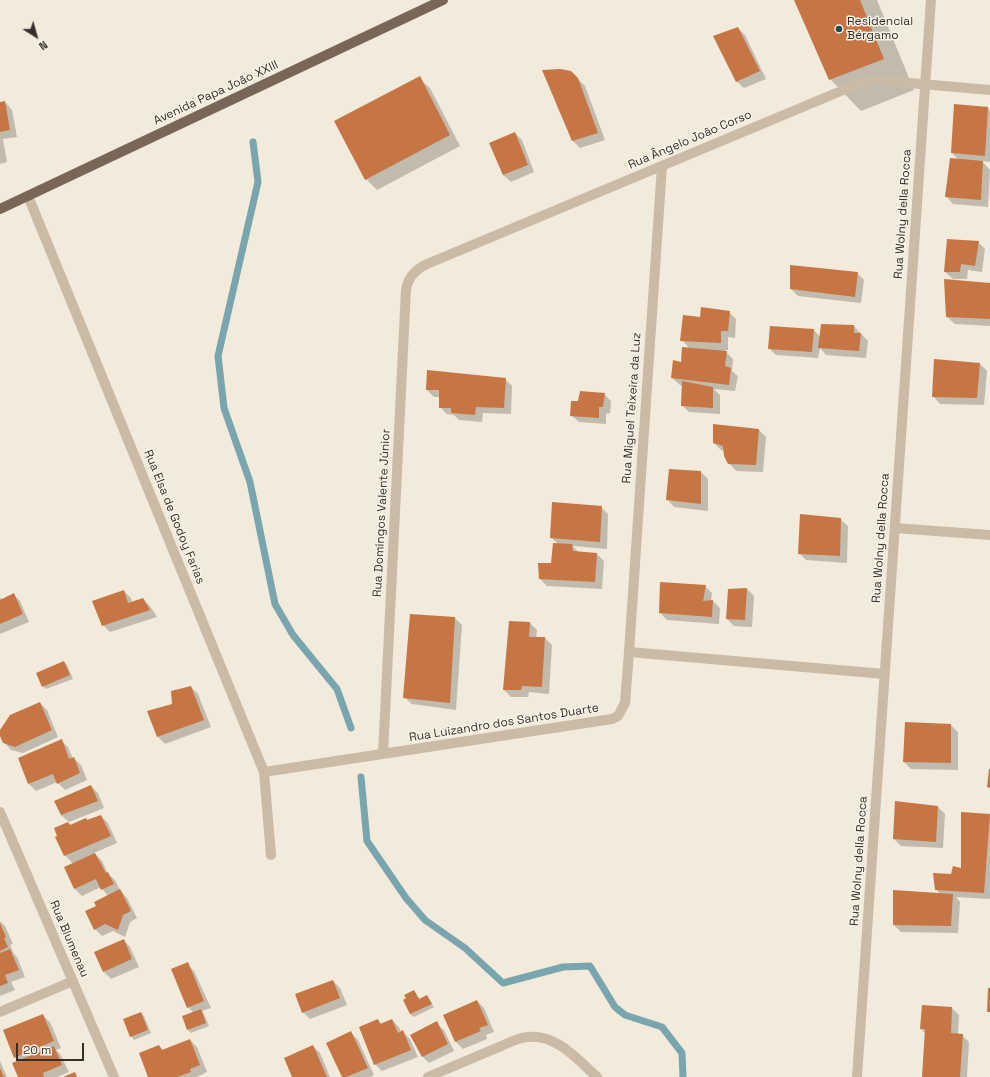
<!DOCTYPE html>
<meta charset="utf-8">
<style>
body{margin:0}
#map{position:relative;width:990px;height:1077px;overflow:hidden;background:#f2eada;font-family:"Space Grotesk",sans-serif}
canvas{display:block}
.north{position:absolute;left:16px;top:16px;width:40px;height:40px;-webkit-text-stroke:3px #f9f3e7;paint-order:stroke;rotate:143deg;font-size:11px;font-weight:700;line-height:16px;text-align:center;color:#362e27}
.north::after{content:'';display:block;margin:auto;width:14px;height:18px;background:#362e27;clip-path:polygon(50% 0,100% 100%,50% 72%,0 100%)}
.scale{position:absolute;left:16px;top:1043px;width:68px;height:18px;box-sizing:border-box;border:2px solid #362e27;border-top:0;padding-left:5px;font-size:12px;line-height:14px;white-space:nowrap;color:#362e27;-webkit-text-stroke:3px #f9f3e7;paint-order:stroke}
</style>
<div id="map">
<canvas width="990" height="1077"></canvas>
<div class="north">N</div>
<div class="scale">20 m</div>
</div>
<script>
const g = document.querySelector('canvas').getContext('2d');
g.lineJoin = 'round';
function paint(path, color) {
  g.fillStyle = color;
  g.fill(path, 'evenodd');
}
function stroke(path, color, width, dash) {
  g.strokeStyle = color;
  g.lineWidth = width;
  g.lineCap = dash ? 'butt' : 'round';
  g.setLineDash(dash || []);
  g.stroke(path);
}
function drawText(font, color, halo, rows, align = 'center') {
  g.font = font + ' "Space Grotesk",sans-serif';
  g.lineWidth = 3;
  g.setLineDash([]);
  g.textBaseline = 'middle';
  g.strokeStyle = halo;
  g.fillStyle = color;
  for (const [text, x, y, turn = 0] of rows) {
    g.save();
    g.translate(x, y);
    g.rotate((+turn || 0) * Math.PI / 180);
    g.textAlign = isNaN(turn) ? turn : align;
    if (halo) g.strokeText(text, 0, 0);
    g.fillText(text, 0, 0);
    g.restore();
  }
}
const shadow = new Path2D(`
 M795 0H877L914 90 861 111 830 79Z
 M738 28 745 35 766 79 744 88 736 81Z
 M543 71 571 72 585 86 605 140 580 148 573 141Z
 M419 78 430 88 460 146 377 190 366 179Z
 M5 102 12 110 17 137 3 139 7 162 0 164V103Z
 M988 108 990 111V162L982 161 990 170 988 207 953 204 946 196 959 160 952 153Z
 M515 133 522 140 534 172 511 182 503 175 491 143Z
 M978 242 985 249 982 272 968 270 967 279H953L945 272Z
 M857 273 864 280 861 303 798 296 791 289Z
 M990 284V326L955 324 947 317Z
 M729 312 736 319 735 338 728 337V350H724L733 359 732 371 738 376 735 391 714 389 720 395V414L689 412 682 405 683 386 680 385 672 378 690 349 682 340 701 318Z
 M854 326 868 341 866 358 826 355 820 348 818 358 776 355 769 348 814 330 820 337Z
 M980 364 987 371 984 405 940 404 933 396Z
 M428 371 505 379 512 386 511 414 483 413 482 422 459 420 454 415 447 414 440 407V397H434L427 390Z
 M604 394 611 401 610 413 606 414V424L579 422 571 415 579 402Z
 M759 430 766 437 763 472 736 471 729 463 724 451 721 450 714 443Z
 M701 472 708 479V511L674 507 667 499Z
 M601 507 608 514 607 549 573 546 579 553 597 554 604 561 602 589 547 586 540 579 552 564 558 544 551 537Z
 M840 519 848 526 847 563 806 560 799 553Z
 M705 586 712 593 711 601H713L720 608 719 624 667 620 660 613Z
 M747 589 754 596 752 627 734 626 727 619 729 590Z
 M124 591 131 598 132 603 143 599 150 606 157 617 110 632 103 625Z
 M13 594 20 601 29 622 0 634V597L2 600Z
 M455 618 462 625 456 710 412 704 404 697Z
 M530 623 537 630 536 638H545L552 645 549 694 529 692 528 697H511L504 690Z
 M64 662 67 665 73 679 46 689 43 686Z
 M191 687 198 694 211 727 165 744 158 737 173 704Z
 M40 703 47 710 58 737 23 753 11 750 4 742 0 731Z
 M951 725 958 732V770L911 769 904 762Z
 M61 740 68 747 73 759 74 758 81 765 87 780 65 790 57 782 36 791 29 784 20 758Z
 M91 786 98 793 104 808 69 822 61 815Z
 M896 803 938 807 945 814 943 848 901 846 894 839Z
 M990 815V899L956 897 960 902 958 933 901 932 894 925 940 894 936 889 951 876 962 869Z
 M101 816 108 823 117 843 94 853 102 861 108 874 115 880 120 890 127 898 137 918 130 922 125 937 113 931 102 936 95 929 97 907 108 896 101 887 82 896 75 889 73 864 65 855 68 823 70 825Z
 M0 921 5 926 13 944 10 945 14 954 17 957 25 977 11 982 15 990 0 996Z
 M123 940 130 947 139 967 111 979 104 972 95 952Z
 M187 964 194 971 211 1008 202 1011 204 1014 209 1026 191 1033 188 1030 194 1013 188 1007Z
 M333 981 340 988 347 1005 310 1019 303 1012Z
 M414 991 420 1000 427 996 434 1007 414 1017 410 1014Z
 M477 1001 484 1008 494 1032 486 1035 487 1039 463 1049 456 1042 445 1016Z
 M952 1008 959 1015 958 1034 962 1035 969 1042 967 1077H923L926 1034 921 1029Z
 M141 1013 144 1016 151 1033 134 1040 131 1036Z
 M42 1015 50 1022 61 1048 56 1050 60 1054 69 1072 57 1077H19V1061L15 1057Z
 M378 1020 382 1024 392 1020 399 1027 401 1032H403L410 1039 418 1057 382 1071 375 1064Z
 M436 1023 444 1030 454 1051 429 1063 422 1056Z
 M351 1033 358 1040 374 1075 370 1077H343Z
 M190 1040 197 1047 207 1072 197 1077H149L159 1046 163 1050Z
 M313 1046 320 1053 330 1077H293Z
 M0 1061 7 1077H0Z`);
const stream = new Path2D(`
 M253 142 258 182 218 356 224 408 250 482 275 604 293 635 337 689 351 728
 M361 777 367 841 406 898 425 920 465 948 503 983 563 967 590 966 615 1007 625 1015 662 1027 682 1053 683 1077`);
const building = new Path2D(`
 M794 0H860L884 59 829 80Z
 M738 27 760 71 736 82 713 36Z
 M560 69 571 71 578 78 598 133 572 141 542 70Z
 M420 76 450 135 365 180 334 121Z
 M5 101 10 130 0 132V102Z
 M954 104 988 107 985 156 951 153Z
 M515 132 528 165 503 175 489 143Z
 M950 158 983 161 981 200 945 197Z
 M947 239 979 241 975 266 961 264 960 272H944Z
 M790 265 858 272 855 297 790 289Z
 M944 279 990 283V319L946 317Z
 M701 307 730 311 728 331H721V343L680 341 683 315 700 317Z
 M821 324 854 325V333H861L859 351 818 348Z
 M770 326 814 329 812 352 768 349Z
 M682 347 727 351 725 366 731 368 729 385 671 378 673 360 681 362Z
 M934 359 980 363 977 398 932 397Z
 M427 370 506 378 504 408 476 407 475 415 451 413V408H439V390H426Z
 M682 381 713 387V408L681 406Z
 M580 391 605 393 603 407H599V418L570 416 571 401H578Z
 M713 424 759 429 756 465 728 464 724 456 723 446 713 443Z
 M669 469 701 471V504L666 500Z
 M552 502 602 506 600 542 550 538Z
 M800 514 841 518 840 556 798 554Z
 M553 543 572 544 573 551 597 553 595 582 539 579 538 563H551Z
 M660 582 706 585 703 601 713 600 712 617 659 613Z
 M747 588 745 620 726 619 728 589Z
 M124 590 128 603 143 598 150 610 102 626 92 601Z
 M14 593 23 614 0 624V600Z
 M410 614 455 617 450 703 403 698Z
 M509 621 530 622 529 637H545L542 687 522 686 521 690H503Z
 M64 661 70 675 42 687 36 673Z
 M191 686 204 720 157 737 147 711 172 704 171 691Z
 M40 702 52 730 15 747 3 743 0 736V730L10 715Z
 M905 722 951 724V763L903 762Z
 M62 739 69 759 74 757 80 773 57 784 53 774 28 784 18 758Z
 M989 769H990V788L987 787Z
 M91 785 98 801 61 815 54 801Z
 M895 801 938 806 936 842 893 839Z
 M961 812 990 814 984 893 935 890 933 873 951 874 953 866 961 868Z
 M101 815 111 836 64 856 55 837 57 836 54 828 68 822 70 825 86 818 87 820Z
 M95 853 106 873 108 872 114 884 101 890 96 879 74 889 64 867Z
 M120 889 131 911 123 915 118 930 105 924 94 930 85 911 96 906 94 902Z
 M893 890 953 894 951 926 893 925Z
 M0 923 6 937 4 938 8 947 0 951Z
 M124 939 132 959 103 972 94 952Z
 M10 949 19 970 5 975 8 983 0 986V953Z
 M188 962 204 1001 187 1008 171 969Z
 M333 980 340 998 302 1013 295 994Z
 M988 988H990V1012H987Z
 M414 990 419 999 427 995 432 1004 410 1014 403 1000 406 998 404 995Z
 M477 1000 488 1025 479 1028 481 1031 455 1042 443 1015Z
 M922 1005 952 1007 951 1033 963 1034 960 1077H922L925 1029H920Z
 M201 1009 206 1023 187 1030 182 1016Z
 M141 1012 148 1030 130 1037 123 1019Z
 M43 1014 54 1041 14 1058 3 1030Z
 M378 1019 380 1024 392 1019 398 1033 403 1030 411 1050 374 1065 359 1027Z
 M437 1021 448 1044 422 1057 410 1035Z
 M351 1031 368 1068 346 1077H342L326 1043Z
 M190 1039 200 1065 190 1069 191 1072 177 1077H148L139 1053 159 1045 162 1050Z
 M313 1045 327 1077H292L284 1058Z
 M54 1046 62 1065 43 1073 44 1077H18L12 1063Z
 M0 1068 4 1077H0Z
 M75 1072 77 1077H63Z`);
const minor = new Path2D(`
 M28 196 264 772 271 855
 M895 528 990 535
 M629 652 662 166
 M383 754 406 290C408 277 415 270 427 264L853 86 875 80 990 90
 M264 772 612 719 618 716 625 703 629 652 885 674
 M0 812 114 1077
 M0 1012 73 981
 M428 1077 513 1041C518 1039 523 1037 528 1037 557 1034 578 1060 597 1077
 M857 1077 931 0`);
const major = new Path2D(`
 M0 209 443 0`);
const markers = [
 [839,29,4,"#1d4c57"]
];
const poiNames = [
 ["Residencial",847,22],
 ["Bérgamo",847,36]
];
const streetNames = [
 ["Avenida Papa João XXIII",216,93,-25],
 ["Rua Ângelo João Corso",690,140,-23],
 ["Rua Wolny della Rocca",903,214,-86],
 ["Rua Miguel Teixeira da Luz",632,408,-86],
 ["Rua Domingos Valente Júnior",382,513,-87],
 ["Rua Elsa de Godoy Farias",174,517,68],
 ["Rua Wolny della Rocca",881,538,-86],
 ["Rua Luizandro dos Santos Duarte",504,723,-9],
 ["Rua Wolny della Rocca",859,861,-86],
 ["Rua Blumenau",69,939,67]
];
paint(shadow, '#0003');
stroke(stream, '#79a5ae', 7);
paint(building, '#c67544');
stroke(minor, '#cabba6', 10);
stroke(major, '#786758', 10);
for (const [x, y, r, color] of markers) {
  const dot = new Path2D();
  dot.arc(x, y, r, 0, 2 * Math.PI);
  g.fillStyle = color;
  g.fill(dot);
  stroke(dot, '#f9f3e7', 1.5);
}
drawText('12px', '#362e27', '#f9f3e7', poiNames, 'left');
drawText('12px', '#362e27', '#f9f3e7', streetNames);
</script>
